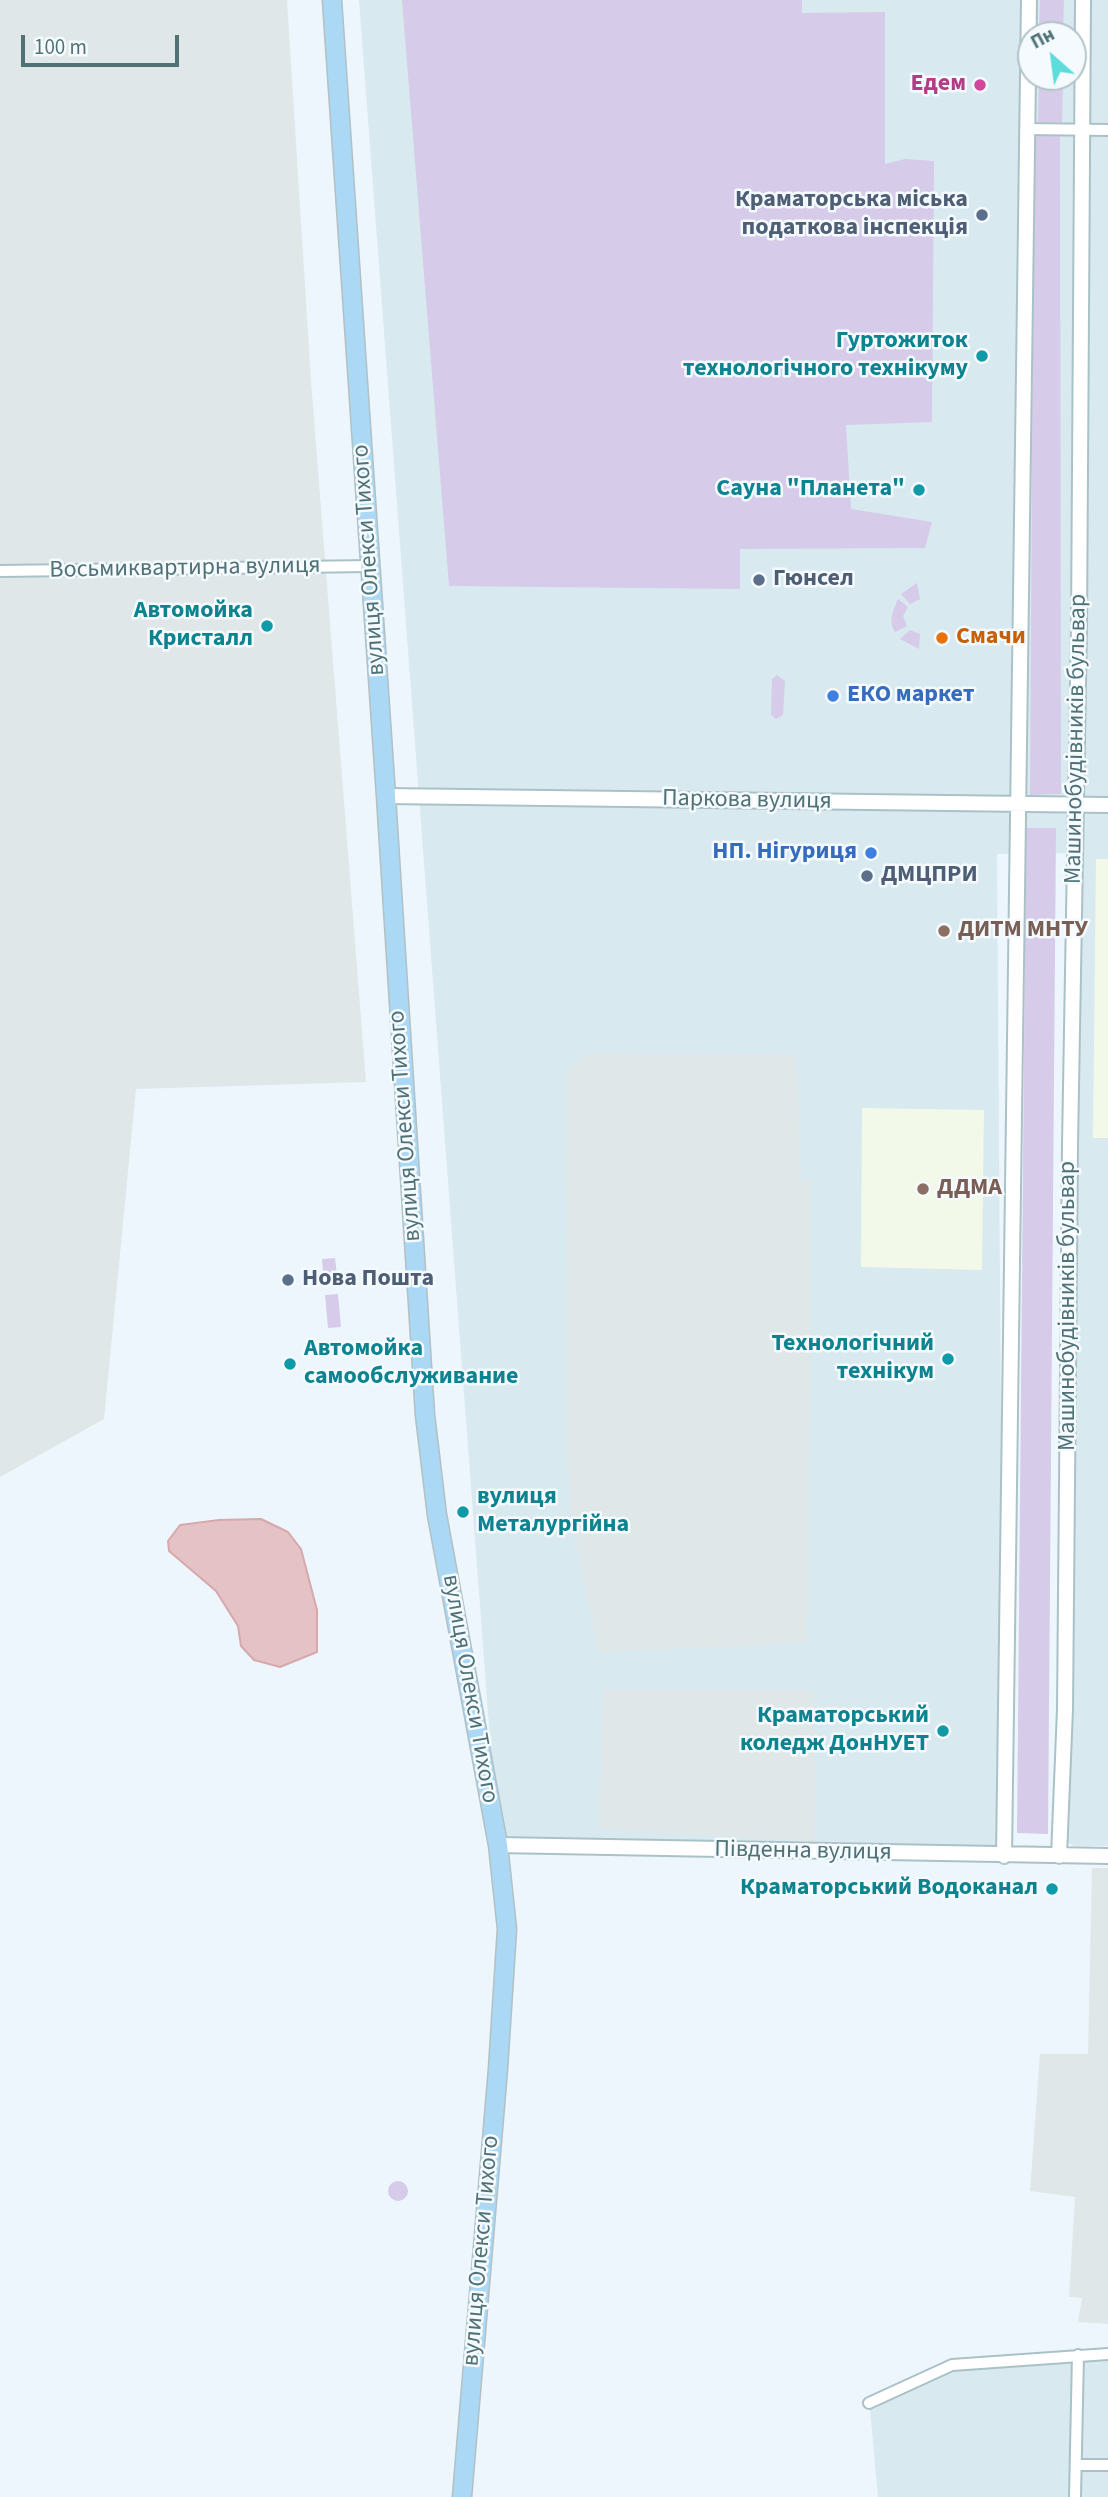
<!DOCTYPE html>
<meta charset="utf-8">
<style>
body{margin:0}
#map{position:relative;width:1108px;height:2497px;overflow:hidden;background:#edf6fc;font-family:"Source Sans 3",sans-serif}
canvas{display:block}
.north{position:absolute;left:1017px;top:21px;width:70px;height:70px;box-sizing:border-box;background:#f4fafe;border:2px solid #b2c4c8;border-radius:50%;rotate:332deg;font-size:19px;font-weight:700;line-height:28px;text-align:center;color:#507277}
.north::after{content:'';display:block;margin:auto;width:24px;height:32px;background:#5cdcdb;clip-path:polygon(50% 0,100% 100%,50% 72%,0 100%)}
.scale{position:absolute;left:21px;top:35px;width:158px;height:32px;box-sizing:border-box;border:4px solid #507277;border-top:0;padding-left:9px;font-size:21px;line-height:24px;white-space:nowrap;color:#507277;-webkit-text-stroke:5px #f4fafe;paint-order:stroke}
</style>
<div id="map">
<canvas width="1108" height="2497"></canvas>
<div class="north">Пн</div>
<div class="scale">100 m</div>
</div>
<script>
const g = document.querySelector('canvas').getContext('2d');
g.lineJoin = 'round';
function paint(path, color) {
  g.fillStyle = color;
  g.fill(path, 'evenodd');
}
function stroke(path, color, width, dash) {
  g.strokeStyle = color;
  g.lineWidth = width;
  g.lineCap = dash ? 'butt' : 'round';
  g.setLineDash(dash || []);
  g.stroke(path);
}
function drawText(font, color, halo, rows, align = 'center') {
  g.font = font + ' "Source Sans 3",sans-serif';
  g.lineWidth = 5;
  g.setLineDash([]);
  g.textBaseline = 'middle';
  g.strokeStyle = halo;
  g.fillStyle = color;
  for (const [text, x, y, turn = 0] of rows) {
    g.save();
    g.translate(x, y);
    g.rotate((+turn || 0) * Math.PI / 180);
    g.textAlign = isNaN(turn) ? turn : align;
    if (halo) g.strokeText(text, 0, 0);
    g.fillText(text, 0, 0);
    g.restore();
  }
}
const residential = new Path2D(`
 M359 0H1108V1846H1074L1067 1842 1065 1833 1077 853 997 854 1004 1856 498 1845ZM1031 35H1073V77H1031Z
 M1108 2351V2497H878L870 2409 953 2369Z`);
const industrial = new Path2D(`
 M0 0H287L311 381 366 1082 136 1089 104 1419 0 1477Z
 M587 1053 796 1054 801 1180H811L807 1643 598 1652 569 1503 566 1075Z
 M604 1689 813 1690 815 1842 599 1828Z
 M1092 1868H1108V2324L1078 2322 1082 2298 1069 2297 1075 2197 1030 2191 1040 2054H1088Z`);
const education = new Path2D(`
 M1096 859H1108V1138H1093Z
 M862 1108 984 1110 982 1270 861 1267Z`);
const green = new Path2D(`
 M402 0H802V13L885 12V164L905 159 934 161 932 422 846 425 851 509 932 522 925 548 740 549V589L449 586Z
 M1040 0H1064L1063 35H1039Z
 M1039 77H1063L1062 122H1038Z
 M1034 135H1060L1061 794 1030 795Z
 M917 583 920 599 910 604 901 594Z
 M898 599 908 607 903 616 907 626 895 632C888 620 893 611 898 599Z
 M910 630 920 634 919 649 900 639Z
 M777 675 785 681 783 715 776 719 771 715 772 679Z
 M1026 828H1056L1048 1834 1017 1833Z
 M335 1258 338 1284 324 1285 322 1259Z
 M338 1294 341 1327 328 1328 325 1295Z
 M388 2191a10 10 0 1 1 20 0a10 10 0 1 1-20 0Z`);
const water = new Path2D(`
 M261 1519 288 1532 301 1549 317 1610V1652L280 1667 254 1660 241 1646 238 1626 216 1591 169 1551 168 1541 180 1525 219 1520Z`);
const minor = new Path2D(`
 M1027 129 1108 130
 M0 571 370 566
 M869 2403 952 2365 1108 2354
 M1076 2465H1108
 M1075 2497 1078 2355`);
const tertiary = new Path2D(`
 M386 796 1108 805
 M498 1845 1108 1856
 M1004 1856 1029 0
 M1059 1856 1065 1709 1070 1145 1079 627 1083 0`);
const primary = new Path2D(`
 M332 0 386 796 425 1415 437 1515 498 1845 507 1929 498 2069 462 2497`);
const markers = [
 [980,85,7,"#d1479c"],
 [982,215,7,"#5c6f8a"],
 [982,356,7,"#0f9aa8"],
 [919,490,7,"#0f9aa8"],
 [759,580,7,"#5c6f8a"],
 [267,626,7,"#0f9aa8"],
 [942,638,7,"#e8710a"],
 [833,696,7,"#3f7fe0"],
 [871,853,7,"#3f7fe0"],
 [867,876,7,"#5c6f8a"],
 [944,931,7,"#8d6e63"],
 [923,1189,7,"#8d6e63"],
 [288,1280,7,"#5c6f8a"],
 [948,1359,7,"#0f9aa8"],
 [290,1364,7,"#0f9aa8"],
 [463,1512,7,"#0f9aa8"],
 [943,1731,7,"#0f9aa8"],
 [1052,1889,7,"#0f9aa8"]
];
const hotelNames = [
 ["Едем",966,85]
];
const serviceNames = [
 ["Краматорська міська",968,201,"right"],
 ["податкова інспекція",968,229,"right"],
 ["Гюнсел",773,580],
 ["ДМЦПРИ",881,876],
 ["Нова Пошта",302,1280]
];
const cultureNames = [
 ["Гуртожиток",968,342],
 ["технологічного технікуму",968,370],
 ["Сауна \"Планета\"",905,490],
 ["Автомойка",253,612],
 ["Кристалл",253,640],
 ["Технологічний",934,1345],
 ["технікум",934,1373],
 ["Автомойка",304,1350,"left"],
 ["самообслуживание",304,1378,"left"],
 ["вулиця",477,1498,"left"],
 ["Металургійна",477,1526,"left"],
 ["Краматорський",929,1717],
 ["коледж ДонНУЕТ",929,1745],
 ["Краматорський Водоканал",1038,1889]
];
const streetNames = [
 ["вулиця Олекси Тихого",370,560,-94],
 ["Восьмиквартирна вулиця",185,569,-1],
 ["Машинобудівників бульвар",1077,739,-89],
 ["Паркова вулиця",747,801,1],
 ["вулиця Олекси Тихого",406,1126,-94],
 ["Машинобудівників бульвар",1069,1306,-90],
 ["вулиця Олекси Тихого",469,1689,80],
 ["Південна вулиця",803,1852,1],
 ["вулиця Олекси Тихого",482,2251,-85]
];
const foodNames = [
 ["Смачи",956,638]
];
const shopNames = [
 ["ЕКО маркет",847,696],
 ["НП. Нігуриця",857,853,"right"]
];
const educationNames = [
 ["ДИТМ МНТУ",958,931],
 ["ДДМА",937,1189]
];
paint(residential, '#d9e9f0');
paint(industrial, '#dfe7e9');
paint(education, '#f2f9e9');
paint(green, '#d6cbe9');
paint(water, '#e5c2c5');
stroke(water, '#d6a9ac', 2);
stroke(minor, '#aac2c7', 14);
stroke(tertiary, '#aac2c7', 18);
stroke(primary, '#b2c1c3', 21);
stroke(minor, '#fff', 10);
stroke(tertiary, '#fff', 14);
stroke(primary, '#abd8f5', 18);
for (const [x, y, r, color] of markers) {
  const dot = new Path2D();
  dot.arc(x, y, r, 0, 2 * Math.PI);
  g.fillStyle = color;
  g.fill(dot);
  stroke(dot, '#f4fafe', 2.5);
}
drawText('bold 24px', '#b23c85', '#f4fafe', hotelNames, 'right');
drawText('bold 24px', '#4e5e75', '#f4fafe', serviceNames, 'left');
drawText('bold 24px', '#0d838f', '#f4fafe', cultureNames, 'right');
drawText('24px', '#507277', '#f4fafe', streetNames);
drawText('bold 24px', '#c56008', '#f4fafe', foodNames, 'left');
drawText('bold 24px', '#366cbe', '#f4fafe', shopNames, 'left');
drawText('bold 24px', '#785e54', '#f4fafe', educationNames, 'left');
</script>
